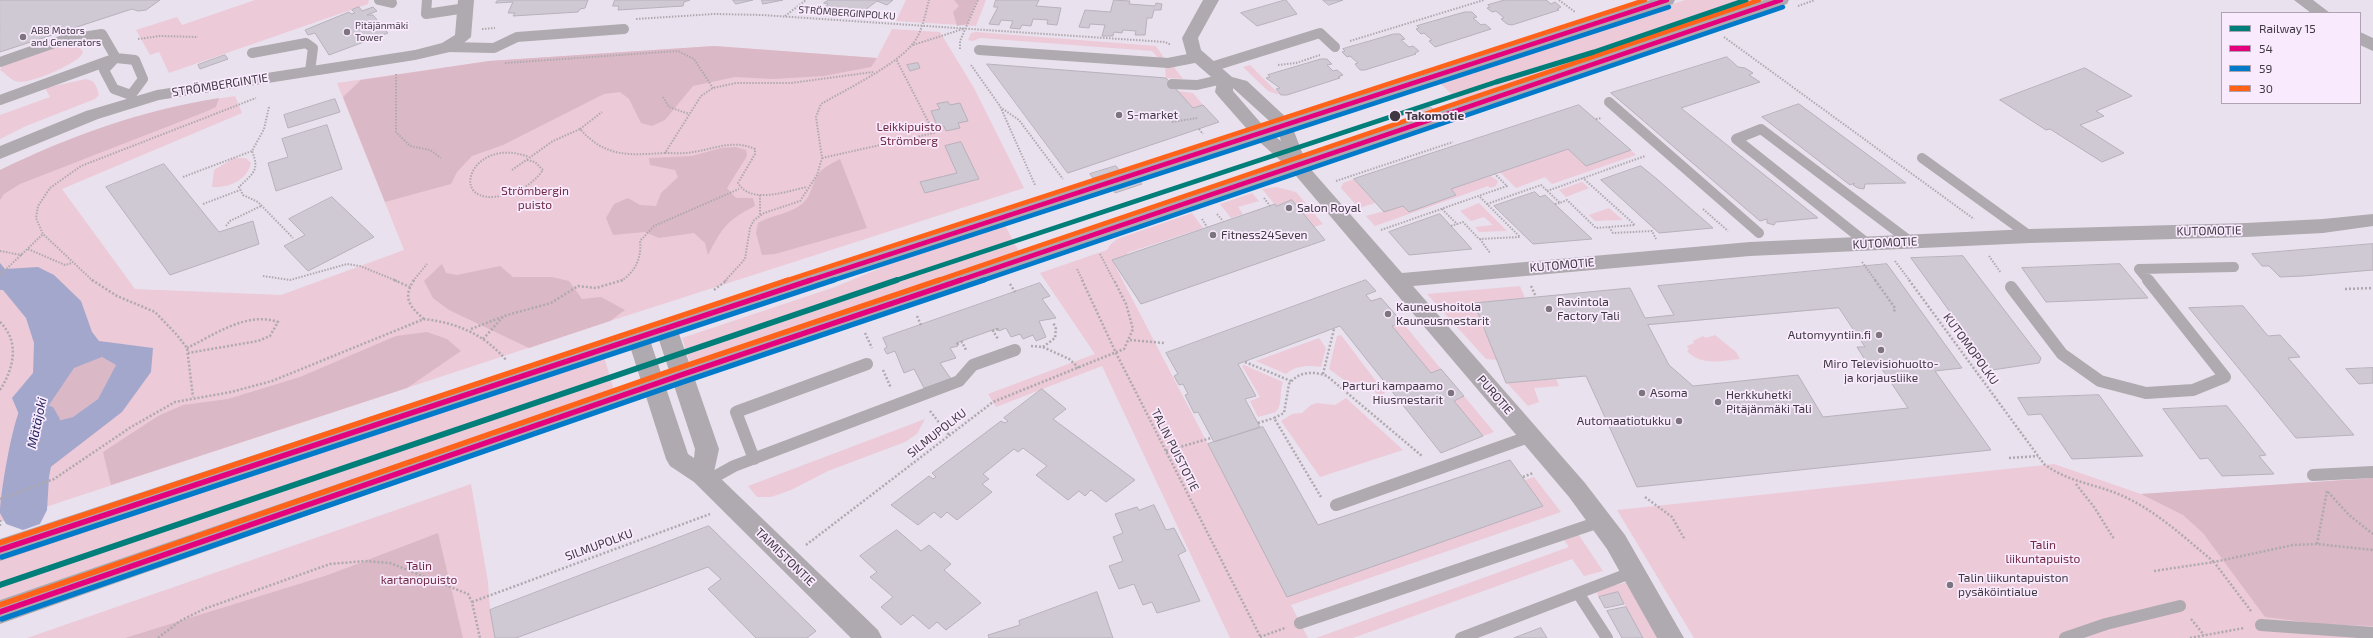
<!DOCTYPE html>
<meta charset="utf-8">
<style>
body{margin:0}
#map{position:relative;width:2373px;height:638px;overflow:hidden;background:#eae1ee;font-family:"Exo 2",sans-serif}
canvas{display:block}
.legend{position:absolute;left:2221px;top:12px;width:140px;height:92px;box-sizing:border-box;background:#f9eafd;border:1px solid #afa3b2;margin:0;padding:5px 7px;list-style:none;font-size:12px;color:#403942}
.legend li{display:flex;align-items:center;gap:8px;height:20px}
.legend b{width:20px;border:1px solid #afa3b2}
</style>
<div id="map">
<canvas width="2373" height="638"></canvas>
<ul class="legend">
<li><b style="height:5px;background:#007e79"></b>Railway 15</li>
<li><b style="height:5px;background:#e5007d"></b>54</li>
<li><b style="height:5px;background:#007ac9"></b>59</li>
<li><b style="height:5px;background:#ff6319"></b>30</li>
</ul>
</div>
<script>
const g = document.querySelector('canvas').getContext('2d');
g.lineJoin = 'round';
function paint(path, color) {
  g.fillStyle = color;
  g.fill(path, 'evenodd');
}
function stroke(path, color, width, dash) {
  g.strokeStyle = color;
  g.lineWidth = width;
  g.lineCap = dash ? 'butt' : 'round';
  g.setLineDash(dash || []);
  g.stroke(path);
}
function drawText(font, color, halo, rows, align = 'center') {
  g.font = font + ' "Exo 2",sans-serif';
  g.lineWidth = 3.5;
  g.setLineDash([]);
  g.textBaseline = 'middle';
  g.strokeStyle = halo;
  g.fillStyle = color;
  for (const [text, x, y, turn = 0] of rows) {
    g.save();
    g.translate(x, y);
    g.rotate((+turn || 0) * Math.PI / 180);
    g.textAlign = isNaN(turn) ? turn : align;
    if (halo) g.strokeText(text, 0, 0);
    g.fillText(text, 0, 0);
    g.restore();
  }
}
const green = new Path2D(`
 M255 0H369L368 4 169 73 159 52 150 55 136 30 177 17 182 25Z
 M906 0H986L976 26 896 21Z
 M1685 0H1764L1459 101 1440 83 1469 71Z
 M892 29 940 32 974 88 1024 188 610 321 0 522V170C77 133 151 108 235 96L242 113 62 189 135 289 281 295 404 250 337 83 489 61 714 46 877 58Z
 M976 32 1156 46 1166 61 1160 60 1152 51 980 38 973 41 968 40 971 33Z
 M67 44C74 44 79 45 83 52L81 56C72 65 28 86 15 81 10 79 5 73 0 70L2 66Z
 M1250 65 1280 95 1268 91 1243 67Z
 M1165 67H1174L1183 79 1166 78Z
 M86 79C96 81 96 86 99 95L95 99 26 126 0 139V115L50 97 45 88Z
 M1178 91 1193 93 1203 105 1193 108Z
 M1568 149 1586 166 1631 150 1636 155 1552 184 1545 177 1516 188 1500 172Z
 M234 158H246L251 163C247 181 228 188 212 187L214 170Z
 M1491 176 1498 181 1496 186 1490 188 1488 186 1375 226 1366 216 1403 206 1409 211 1456 195 1451 189Z
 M1354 179 1375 203 1359 208 1341 188 1343 183Z
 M1582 182 1589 188 1566 197 1559 190Z
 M1277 187 1296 192 1323 224 1314 227 1292 200 1276 206 1262 189Z
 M1252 193 1259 201 1238 207 1243 214 1231 218 1220 204Z
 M1479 203 1507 231 1479 232 1475 227 1493 225 1484 217 1471 221 1460 211Z
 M1609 208 1623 220 1595 221 1589 215Z
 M1192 213 1203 228 1127 253V255L1112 260 1287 596 1543 506 1525 480 1534 477 1561 512 1291 605 1308 638H1230L1102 366 996 407 988 394 1095 354 1040 273 1107 250 1110 245 1117 239Z
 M1005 225 1019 252 690 362 682 338 835 287 909 256Z
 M1520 286 1525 298 1474 303 1497 360 1486 359 1427 294Z
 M1402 322 1441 369 1431 373 1392 326Z
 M1341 335 1385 393 1381 395 1344 380 1329 369 1337 336Z
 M1715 335 1736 352 1740 359C1722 361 1700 366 1687 351L1689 349 1687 346 1694 343 1693 341 1703 336 1706 338Z
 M1319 338 1326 348 1321 367C1309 365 1296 365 1286 374L1256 361Z
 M604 357 614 390 0 600V560Z
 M1244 365 1283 382C1279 391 1283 404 1276 412L1258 417 1250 401 1260 397 1242 366Z
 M1556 379 1559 386 1534 388 1539 402 1528 406 1507 383Z
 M1464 396 1494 432 1483 436 1454 401Z
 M1346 398 1403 450 1320 477 1281 421 1292 414 1302 413 1311 405 1317 403 1335 405Z
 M925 419 917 434 905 442 828 471 791 490 771 497H757L748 486Z
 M2054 464 2141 494 2373 478V638H1694L1617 510Z
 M471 484 488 582 490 610 495 638H27Z
 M1572 525 1603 571 1584 576 1572 559 1353 638H1316L1569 547 1557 530Z
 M1628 582 1659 638H1643L1618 593 1599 597 1595 590Z`);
const forest = new Path2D(`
 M954 0H977L967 24 957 26 953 12 959 6Z
 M714 46 877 58 871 67 824 76 773 79 735 77 693 86 665 120 652 126 641 123 629 99 620 92 604 94 503 145 472 156 457 172 451 184 385 202 343 97 361 80 489 61Z
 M219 98 216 107 205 112 20 184 4 194 0 200V170C70 136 142 110 219 98Z
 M736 147 746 150 747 156 727 188 736 198H753L755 206C727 220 722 228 708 255L705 243 694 233 659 238 645 232 613 235 606 218 614 204 628 198 640 205 656 206 661 193 678 177 675 170 650 165 649 158 692 156 721 148Z
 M840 159 867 228 775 254 762 255 756 233 758 223C771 215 791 214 803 203 812 195 812 182 819 173 825 166 833 163 840 159Z
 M442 264 446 273 457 275 500 266 513 277H552L569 281 582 299 601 297 625 310 610 321 529 348 449 310 433 298 424 281Z
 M427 332 447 339 461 351 407 388 111 485 103 452 158 416 183 405 228 399 300 377 396 336Z
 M102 357 116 365 98 399 73 417 45 424V411L74 367Z
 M2373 478V626L2320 624 2265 617 2203 533 2183 515 2141 494Z
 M438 533 463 638H125L328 575Z`);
const water = new Path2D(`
 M0 263 5 269 38 267 54 275 81 301 92 332 99 341 153 348 151 372 122 412 48 469 5 483 26 431 12 398 33 373 34 343 26 318 3 290H0ZM102 357 116 365 98 399 73 417 45 424V411L74 368Z`);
const river = new Path2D(`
 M37 402 53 407 60 419 49 477 47 510 40 524 23 530 6 524C4 520 2 517 0 513 0 495 12 424 21 407Z`);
const building = new Path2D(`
 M0 0H160L146 10 138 11 132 9 0 52Z
 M498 0H588L585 8 580 9 578 12 513 16 515 13H508L513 2 496 3Z
 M615 0H690L684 2 683 6 618 10 619 6H613Z
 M733 0H753L736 4Z
 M762 0H783L763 4Z
 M829 0H893L887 5 877 1 861 13 825 7 828 4 824 3Z
 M996 0H1039L1036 6 1061 8 1057 25 1047 24 1048 20 1033 19 1031 26 1022 25 1020 29 1010 28 1013 21 1001 20 999 25 989 24 998 7H994Z
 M1114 0 1130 1 1129 4 1155 6 1156 3 1162 4 1161 10H1154L1152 18H1147L1145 35H1135L1136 31 1123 30 1122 33 1114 32 1113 36H1102L1105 25 1090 24 1089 28 1079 27 1085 10 1110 12Z
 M1286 0 1297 14 1257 26 1241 13Z
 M1323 0H1343L1329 5Z
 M1505 0H1546L1551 4 1555 2 1561 7 1557 9 1559 10 1512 25 1507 24 1501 19 1504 18 1496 11 1492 12 1487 8 1490 7 1488 5Z
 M359 7 362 11 373 7 377 11 367 15H373L388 33 329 55 315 33 308 35 305 30 349 12 351 14 355 13 352 10Z
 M1465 12H1472L1477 17 1473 18 1481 25 1485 24 1491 29 1435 47 1429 41 1432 40 1424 33 1421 34 1416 29 1419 28 1417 26Z
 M1394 34H1400L1405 39 1401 40 1409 47 1413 46 1419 51 1415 53 1416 54 1365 70H1360L1355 64 1358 63 1350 56 1347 57 1342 52 1345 51 1343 49Z
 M225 55 228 59 200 69 198 65Z
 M1727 57 1738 67 1745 68 1753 73 1749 75 1760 82 1681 108 1818 218 1776 222 1774 225 1767 223V219L1760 221 1611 93Z
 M1321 59H1327L1332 64 1327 65 1333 71 1337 70 1343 75 1338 77 1340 78 1287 95H1281L1276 89 1280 88 1266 78 1270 77 1268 75Z
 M918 63 920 68 910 71 907 65Z
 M987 64 1166 78 1193 108 1203 105 1219 122 1068 173Z
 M2085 68 2132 96 2096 111 2104 116 2080 125 2124 153 2102 162 2050 129 2046 130 2000 100Z
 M335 99 340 112 288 128 284 115Z
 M948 102 950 105 960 103 968 121 958 123 960 128 946 131 944 126 938 128 931 111 940 109 937 104Z
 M1799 104 1906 183 1865 184 1864 189 1858 188 1853 185 1855 183 1850 185 1762 117Z
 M1579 105 1631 150 1586 166 1568 149 1451 189 1456 195 1409 212 1403 206 1384 212 1354 179Z
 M1430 107 1434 110 1410 118 1407 114Z
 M327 125 342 169 276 191 268 163 288 157 282 139Z
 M961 142 979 179 925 193 920 182 957 173 945 146Z
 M164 164 219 232 253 221 259 244 170 275 106 187Z
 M1116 166 1119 170 1093 178 1090 174Z
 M1641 166 1658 180 1713 228 1659 233 1601 180Z
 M1139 180 1142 184 1115 193 1113 189Z
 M1535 192 1540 197 1545 195 1592 239 1533 244 1494 206Z
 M332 197 374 237 308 271 284 246 305 235 289 219Z
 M1292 200 1325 240 1141 304 1112 260 1275 204 1276 206Z
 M1440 214 1472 249 1409 255 1389 232Z
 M2373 244V270L2303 276 2280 277 2269 266H2262L2252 254Z
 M1963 256 2041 358 2039 363 1992 370 1911 258Z
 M1887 264 1962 368 1935 371 1991 450 1637 487 1586 376 1506 383 1474 303 1630 288 1645 318 1674 315 1658 286ZM1839 308 1865 347H1857L1867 363H1878L1908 408 1823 417 1798 375 1693 386 1669 365 1648 325Z
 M2120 264 2148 298 2046 302 2022 268Z
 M1366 280 1376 291 1366 295 1371 301 1381 298 1402 322 1392 326 1431 373 1441 369 1464 396 1454 401 1483 436 1441 453 1340 326 1238 364 1256 396 1245 399 1260 427 1214 442 1198 412 1194 413 1185 395 1188 394 1183 384 1179 385 1174 376 1178 374 1166 353Z
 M1040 283 1050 296 1042 299 1056 318 1039 321 1046 337 1036 341 1033 335 1023 339 1020 334 1011 337 1006 328 999 331 998 328 956 343 958 346 950 348 956 358 940 363 951 379 924 388 914 369 904 373 895 351 887 354 884 349 887 347 883 338Z
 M2243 306 2268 336 2280 335 2300 357 2288 358 2354 435 2296 438 2189 308Z
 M2373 368V383L2359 384 2346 369Z
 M1042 389 1066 409 1053 419 1135 480 1106 502 1091 490 1085 496 1079 491 1068 500 1036 475 1047 466 1023 448 1018 452 1014 449 983 474 989 479 982 484 992 492 957 520 947 512 941 518 934 512 918 525 891 505 929 476 933 479 936 477 932 473 1001 421 1005 423 1008 421 1004 418Z
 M2099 395 2143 456 2072 459 2041 414 2028 415 2018 398Z
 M2227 406 2266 455 2259 456 2274 474 2222 476 2208 458 2200 459 2163 409Z
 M1263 427 1318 525 1510 460 1543 506 1287 597 1208 444Z
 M1154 505 1166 530 1174 528 1186 551 1178 555 1200 601 1157 613 1152 602 1143 605 1134 584 1119 589 1109 566 1123 561 1113 537 1123 533 1115 514 1137 507 1139 510Z
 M709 526 816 631 807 638H756L708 589 721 579 708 567 516 638H495L490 610Z
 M897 530 921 551 929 545 951 564 944 570 981 603 946 630 937 622 929 629 913 615 901 625 881 607 893 597 870 577 877 572 860 556Z
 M1097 592 1113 638H989L988 635 1020 625 1019 621Z
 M1618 592 1624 604 1605 608 1599 597Z
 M1626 607 1643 638H1622L1607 611Z
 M1541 628 1547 638H1514Z`);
const pathFar1 = new Path2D(`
 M1559 0 1575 12
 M1798 6 1815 0
 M785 16 806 0
 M636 19 714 14 762 15 1165 42 1171 45
 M482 29 495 28
 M1724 37 1974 219
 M138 39 160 36 198 37
 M1350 41 1484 0
 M913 45 963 29
 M960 49V41L978 0
 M505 63 678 51 694 59 713 88
 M971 65 1000 106 1035 185
 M1278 65 1296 63 1320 55
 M396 74V132L410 146 430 150 441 158
 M663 97 669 107 689 114
 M269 107 264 129 252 151C260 171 253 173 239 187L243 195 258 202 293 238
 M1000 107 1019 120 1063 179
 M1596 119 1602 118
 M1172 122 1197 118
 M580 129 602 112
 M1199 129 1203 134
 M665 153C674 153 684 154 693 152 715 149 733 139 755 149V154L738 183C751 205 787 191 807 187
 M822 158 934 133 896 59
 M527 160 535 162 543 170C534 183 520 191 505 195 445 210 469 134 529 157
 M512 170 553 141 580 129C606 158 629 155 665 153L701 96 713 88 736 83H791L873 72
 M183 177 252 151
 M1336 181 1453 142
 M1547 191 1645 156
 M760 195V215
 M1264 198 1270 206
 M203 204 240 190
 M1487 204 1541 185 1560 203 1567 200 1596 228 1635 225 1583 178
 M1555 204 1560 203
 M1442 209 1457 224 1463 222 1479 239 1520 237 1479 196
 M1703 209 1728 231
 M1217 214 1223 221
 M1202 219 1207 227
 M226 226 230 221 261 206
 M1451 226 1457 224
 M1609 227 1613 233 1652 231 1656 239
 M1381 230 1507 186 1495 174
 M1480 239 1490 253
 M28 249 65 265 72 263
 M0 251 22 255
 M1100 254 1114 281
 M1989 256 2001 273
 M1895 261 1910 281
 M1862 262 1876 281
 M1077 269 1083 281
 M0 275 43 234
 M263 276 290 280 347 264 360 266 397 281
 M93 281 43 234 36 218 38 206 50 188 81 166 256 98
 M413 281 427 264
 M621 281C635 272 642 258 640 241L654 226 739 189
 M725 281 745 259 750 228 754 220 764 213 800 201 817 175 822 158 816 117 821 104C847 89 892 67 911 46 922 34 925 15 929 0`);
const path = new Path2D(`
 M92 280 117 296 155 312 177 335 187 348 193 397
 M394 280 410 287
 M414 280C402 298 410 307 424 319
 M1082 280 1116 353 1261 638
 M1875 280 1895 308 1894 312
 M1909 280 2044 464C2069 483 2098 484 2125 497 2159 513 2186 539 2214 562
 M1010 284 1015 292
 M1531 286 1536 297
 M2345 289 2373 288
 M714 290 727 280
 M917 316 921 325
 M0 322C20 342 14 368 0 390
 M471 329 507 315 551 303 578 286 596 288 623 280
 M998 329 993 331 998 339
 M865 333 872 348
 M483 339 503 317
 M1130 340 1164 343
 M957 344 962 342 966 350
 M1031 346 1043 347 1055 338 1056 329 1053 322
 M1043 347 1069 359 1079 368
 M187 348C214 335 247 311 278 322L270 336 258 341 188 353
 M1245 362 1291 381
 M883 370 891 388
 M1323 374 1334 329
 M930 411 949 435
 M1258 423 1274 418
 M1166 451 1211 438
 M2009 458 2038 456
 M1523 477 1533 473
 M2076 484 2094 507 2114 539
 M2328 492 2349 515 2373 534
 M1321 497 1274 418 1284 413 1289 384C1299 371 1313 371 1327 376L1422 456
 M1645 497 1672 517 1685 540
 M0 499 54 479 131 427 175 402 231 392 272 381 424 319C457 323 484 334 506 360
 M0 520V527
 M2317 544 2327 491
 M806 545 993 402 1124 349 1133 329 1126 304 1114 280
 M2154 571 2214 562
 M472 602 710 514
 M2251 611 2214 562 2293 545 2317 544 2373 550
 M2191 619 2204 635
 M1260 637 1285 628
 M158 638 180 621 204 609 330 564 365 561 390 563 468 594 472 602 480 638
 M2190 638 2244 628`);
const laneFar1 = new Path2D(`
 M379 0 392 3
 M427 0 426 14 466 8
 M448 47 494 48 517 37 624 29
 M979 50 1168 63 1199 57
 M252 53 306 43 313 48 310 71
 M115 58 104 70 114 89 131 95
 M0 62 63 40 102 34 116 58
 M1211 67 1320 33 1335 47
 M1172 84 1197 85 1223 79
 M0 100 116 58 135 60 143 79 131 95
 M1609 102 1759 233
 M1922 158 2030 236
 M1868 244 1736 139 1761 129 1911 242
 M2149 281 2139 269 2234 267`);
const lane = new Path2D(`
 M2011 287 2062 354 2100 381 2146 393 2193 390 2225 377 2148 280
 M754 459 736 412 867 364
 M2313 475 2373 472
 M707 481 734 466 959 381 973 365 1015 350
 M1336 505 1531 436
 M1578 593 1607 638
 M1300 623 1602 521
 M2261 625 2373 633
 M1461 638 1633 572
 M2065 638 2106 624 2180 606`);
const street = new Path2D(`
 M458 0H474L471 37 454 51 415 60 159 100 98 119 0 159V146L86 111 157 90 415 50 442 43 455 35Z
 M1203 0H1219L1198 38 1201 50 1232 77 1247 81 1290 121 1307 165 1402 273 1750 242 2030 229 2246 223 2323 219 2373 214V226L2323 233 2246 237 2030 243 1750 256 1413 286 1585 483 1625 535 1684 638H1657L1607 549 1569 497 1291 170 1254 137 1218 96 1215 92 1217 82 1187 56 1182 38ZM1233 88 1276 127 1281 141 1266 129 1233 91Z
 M2294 0H2313L2330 13H2311Z
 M2360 32 2373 38V51L2360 45Z
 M666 320 673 323 677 328 719 449 714 472 878 630 882 638H851L694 482 670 466 666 459 627 337 630 332 638 329 646 332 649 337 688 454 694 458 695 449 655 328 659 323Z`);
const secondary = new Path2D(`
 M1650 0H1675L1673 4 646 343 0 561V539L630 331Z
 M1764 0H1789L1787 4 1443 121 1266 185 689 381 0 624V600L673 369 1252 175 1429 113Z`);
const bus1Far1 = new Path2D(`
 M808 281 1667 0
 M958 281 1781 0`);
const bus1 = new Path2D(`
 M0 550 811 280
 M0 612 681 375 961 280`);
const bus2Far1 = new Path2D(`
 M831 281 1669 7
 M981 281 1783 7`);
const bus2 = new Path2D(`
 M2 557 834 280
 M2 619 683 382 984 280`);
const bus3Far1 = new Path2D(`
 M785 281 1645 0
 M936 281 1759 0`);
const bus3 = new Path2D(`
 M0 543 788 280
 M0 605 679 368 939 280`);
const rail1Far1 = new Path2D(`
 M894 281 1496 82 1594 52 1746 0`);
const rail1 = new Path2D(`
 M0 585 897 280`);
const markers = [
 [347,32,4,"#7c747e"],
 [23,37,4,"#7c747e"],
 [1119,115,4,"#7c747e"],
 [1395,116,6,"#403942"],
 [1289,208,4,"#7c747e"],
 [1213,235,4,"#7c747e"],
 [1549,309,4,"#7c747e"],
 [1388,314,4,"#7c747e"],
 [1879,335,4,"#7c747e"],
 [1881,350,4,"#7c747e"],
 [1451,393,4,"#7c747e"],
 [1642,393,4,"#7c747e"],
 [1718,402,4,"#7c747e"],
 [1679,421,4,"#7c747e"],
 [1950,585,4,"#7c747e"]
];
const farStreetnames = [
 ["STRÖMBERGINPOLKU",847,13,4]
];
const farPoinames = [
 ["Pitäjänmäki",355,26],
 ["Tower",355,38],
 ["ABB Motors",31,31],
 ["and Generators",31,43]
];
const streetNames = [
 ["STRÖMBERGINTIE",220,85,-9],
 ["KUTOMOTIE",2209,231,-1],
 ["KUTOMOTIE",1885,243,-3],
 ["KUTOMOTIE",1562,265,-5],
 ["KUTOMOPOLKU",1971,349,54],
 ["PUROTIE",1495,395,49],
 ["SILMUPOLKU",937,433,-38],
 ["TALIN PUISTOTIE",1175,450,63],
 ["SILMUPOLKU",599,545,-20],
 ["TAIMISTONTIE",785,557,44]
];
const poiNames = [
 ["S-market",1127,115],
 ["Salon Royal",1297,208],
 ["Fitness24Seven",1221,235],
 ["Ravintola",1557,302],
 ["Factory Tali",1557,316],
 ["Kauneushoitola",1396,307],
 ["Kauneusmestarit",1396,321],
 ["Automyyntiin.fi",1871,335,"right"],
 ["Miro Televisiohuolto-",1881,364,"center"],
 ["ja korjausliike",1881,378,"center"],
 ["Parturi kampaamo",1443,386,"right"],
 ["Hiusmestarit",1443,400,"right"],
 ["Asoma",1650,393],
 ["Herkkuhetki",1726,395],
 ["Pitäjänmäki Tali",1726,409],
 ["Automaatiotukku",1671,421,"right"],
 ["Talin liikuntapuiston",1958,578],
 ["pysäköintialue",1958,592]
];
const stopNames = [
 ["Takomotie",1405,116]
];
const parkNames = [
 ["Leikkipuisto",909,127],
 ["Strömberg",909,141],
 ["Strömbergin",535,191],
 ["puisto",535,205],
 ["Talin",2043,545],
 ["liikuntapuisto",2043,559],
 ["Talin",419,566],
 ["kartanopuisto",419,580]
];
const waterNames = [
 ["Mätäjoki",37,423,-78]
];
paint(green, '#eccad8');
paint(forest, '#dbb8c6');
paint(water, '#a3a7cc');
paint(river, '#a3a7cc');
paint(building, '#cfc9d4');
stroke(building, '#b6b1bb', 1);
stroke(pathFar1, '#aea9ae', 2, [1.5, 1.5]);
stroke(path, '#aea9ae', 2.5, [2, 2]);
stroke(laneFar1, '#aeaaaf', 10);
stroke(lane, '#aeaaaf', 12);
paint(street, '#aeaaaf');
paint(secondary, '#aea9af');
stroke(bus1Far1, '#e5007d', 4.5);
stroke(bus1, '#e5007d', 5.5);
stroke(bus2Far1, '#007ac9', 4.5);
stroke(bus2, '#007ac9', 5.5);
stroke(bus3Far1, '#ff6319', 4.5);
stroke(bus3, '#ff6319', 5.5);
stroke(rail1Far1, '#007e79', 5);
stroke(rail1, '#007e79', 6);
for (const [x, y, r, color] of markers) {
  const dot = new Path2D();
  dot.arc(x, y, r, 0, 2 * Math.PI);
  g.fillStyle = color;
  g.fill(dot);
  stroke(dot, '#f9eafd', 1.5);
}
drawText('10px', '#403942', '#f9eafd', farStreetnames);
drawText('10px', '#403942', '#f9eafd', farPoinames, 'left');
drawText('12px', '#403942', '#f9eafd', streetNames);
drawText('12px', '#403942', '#f9eafd', poiNames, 'left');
drawText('bold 12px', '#403942', '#f9eafd', stopNames, 'left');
drawText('12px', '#712c44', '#f9eafd', parkNames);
drawText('italic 13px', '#1d215b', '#f9eafd', waterNames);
</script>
